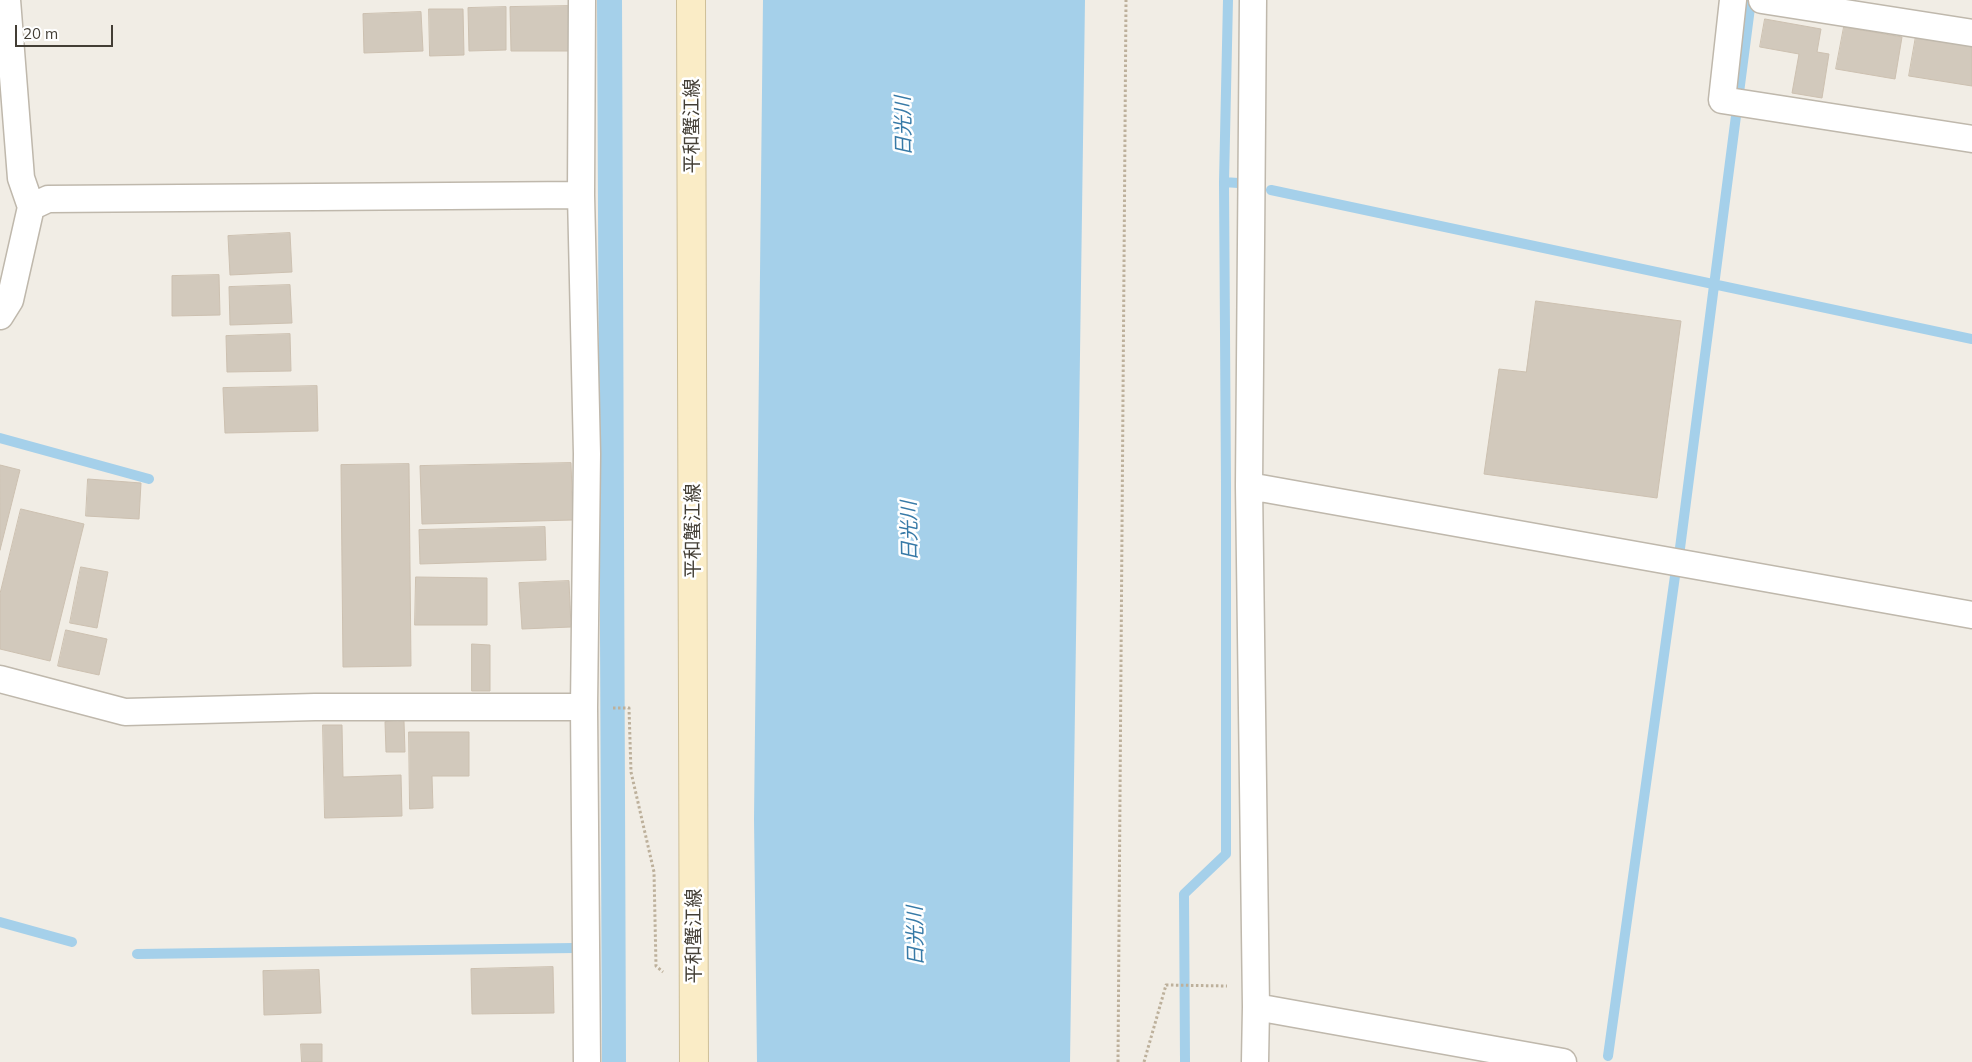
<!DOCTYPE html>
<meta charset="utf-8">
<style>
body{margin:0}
#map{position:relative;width:1972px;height:1062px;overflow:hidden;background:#f1ede5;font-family:Mulish,sans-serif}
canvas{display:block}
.scale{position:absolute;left:15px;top:25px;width:98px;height:22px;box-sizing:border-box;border:2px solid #433e35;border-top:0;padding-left:6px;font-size:15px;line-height:18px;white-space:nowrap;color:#433e35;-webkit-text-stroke:4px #fff;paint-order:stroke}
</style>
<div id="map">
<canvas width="1972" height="1062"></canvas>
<div class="scale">20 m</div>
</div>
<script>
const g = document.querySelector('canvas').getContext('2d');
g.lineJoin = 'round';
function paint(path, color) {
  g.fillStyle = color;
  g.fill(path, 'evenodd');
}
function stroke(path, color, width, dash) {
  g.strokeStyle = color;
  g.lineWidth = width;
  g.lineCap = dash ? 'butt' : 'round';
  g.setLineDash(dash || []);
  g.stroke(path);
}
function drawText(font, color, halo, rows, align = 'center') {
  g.font = font + ' Mulish,"Noto Sans JP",sans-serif';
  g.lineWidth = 5;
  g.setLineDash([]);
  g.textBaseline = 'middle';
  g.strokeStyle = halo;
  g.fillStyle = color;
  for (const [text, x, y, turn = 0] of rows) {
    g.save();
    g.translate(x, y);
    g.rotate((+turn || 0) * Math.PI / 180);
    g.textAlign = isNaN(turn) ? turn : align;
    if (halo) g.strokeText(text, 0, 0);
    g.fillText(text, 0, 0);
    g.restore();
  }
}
const water = new Path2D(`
 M597 0H622L626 1062H602Z
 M763 0H1085L1070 1062H757L754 819Z`);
const stream = new Path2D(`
 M1224 182 1238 183
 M1271 190 1972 339
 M0 438 149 479
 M1680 548 1751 0
 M0 922 72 942
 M137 954 574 948
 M1608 1056 1675 576
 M1185 1062 1184 894 1226 854V485L1224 182 1228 0`);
const building = new Path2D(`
 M569 6 571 51H511L510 7Z
 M506 7V50L469 51 468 8Z
 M429 9H463L464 55 430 56Z
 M421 12 423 51 364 53 363 14Z
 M1765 19 1821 29 1817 52 1829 54 1822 98 1792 93 1799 54 1760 47Z
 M1844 27 1902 37 1895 79 1836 69Z
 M1916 36 1972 45V86L1909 76Z
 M290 233 292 272 230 275 228 236Z
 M219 275 220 315 172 316V276Z
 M290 285 292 323 230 325 229 287Z
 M1536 301 1681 321 1657 498 1484 474 1499 369 1526 372Z
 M290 334 291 371 227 372 226 336Z
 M317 386 318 431 225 433 223 388Z
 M571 463 573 520 422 524 420 466Z
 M409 464 411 666 343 667 341 465Z
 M0 465 20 470 0 550Z
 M88 479 141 483 139 519 86 516Z
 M21 509 84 524 50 661 0 649V594Z
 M545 527 546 560 420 564 419 530Z
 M81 567 108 572 97 628 70 623Z
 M416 577 487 578V625H415Z
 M569 581 571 627 522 629 519 583Z
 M66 630 107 639 99 675 58 666Z
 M472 644 490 645V691H472Z
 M404 721 405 752H386L385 722Z
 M323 725H342L343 777 401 775 402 816 325 818Z
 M409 732H469V776H432L433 808 410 809Z
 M553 967 554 1013 472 1014 471 969Z
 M319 970 321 1013 264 1015 263 971Z
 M301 1044H322V1062H302Z`);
const path = new Path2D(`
 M613 708H629L631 772 654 872 656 966 663 972
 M1118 1062 1126 0
 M1144 1062 1166 985 1227 986`);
const minor = new Path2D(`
 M582 0 581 195 587 454 584 707 587 1062
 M1253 0 1249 486 1256 1007 1255 1062
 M1733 0 1722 100 1972 139
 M1762 0 1972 33
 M31 207 48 199 581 195
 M0 316 10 300 31 207 21 178 7 0
 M1249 486 1972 615
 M0 679 125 712 315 707H584
 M1256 1007 1563 1062`);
const secondary = new Path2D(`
 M691 0 694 1062`);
const streetNames = [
 ["平和蟹江線",692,126,-90],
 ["平和蟹江線",693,531,-90],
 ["平和蟹江線",694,936,-90]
];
const waterNames = [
 ["日光川",904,126,-91],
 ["日光川",910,531,-91],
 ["日光川",916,936,-91]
];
paint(water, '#a5d0ea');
stroke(stream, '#a5d0ea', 10);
paint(building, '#d2c9bc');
stroke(building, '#ccc0b0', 1);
stroke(minor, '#bfb8ac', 29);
stroke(secondary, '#cebf98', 30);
stroke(path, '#bdb09b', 3, [2.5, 2.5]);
stroke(minor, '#fff', 26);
stroke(secondary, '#faecc6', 28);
drawText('19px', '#433e35', '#fff', streetNames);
drawText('italic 20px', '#377aa7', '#fff', waterNames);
</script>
